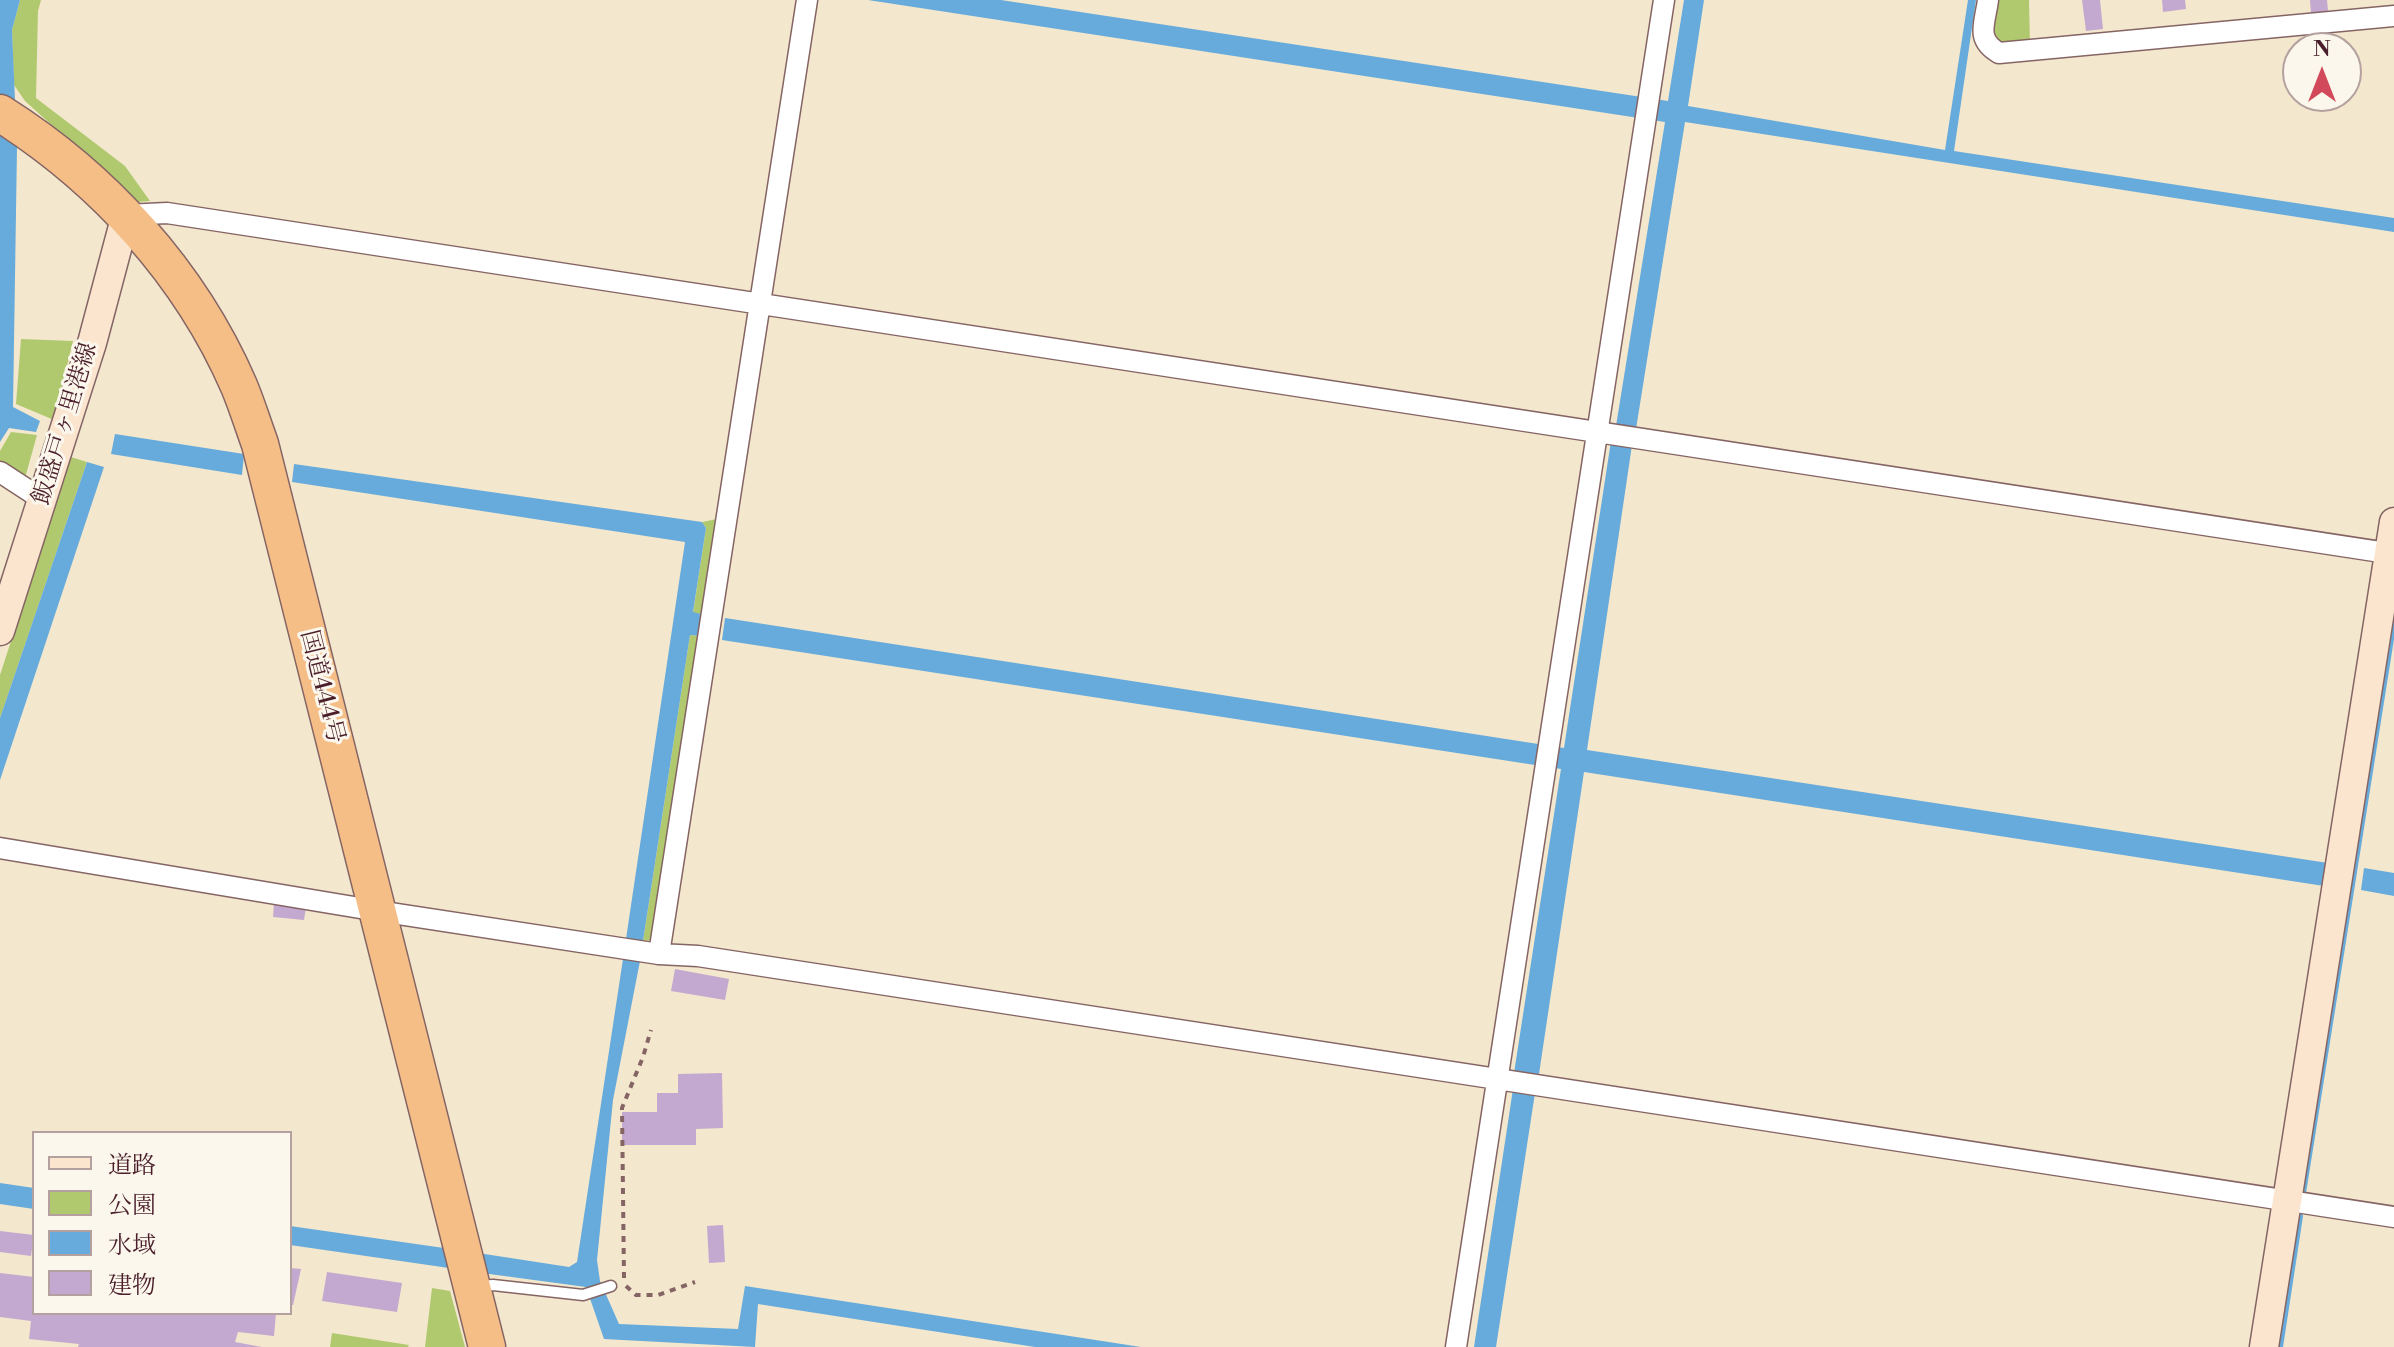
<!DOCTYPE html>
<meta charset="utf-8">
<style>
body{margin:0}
#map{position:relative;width:2394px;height:1347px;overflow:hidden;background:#f3e7ce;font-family:"Libre Bodoni","Noto Serif JP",serif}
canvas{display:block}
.legend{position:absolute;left:32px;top:1131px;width:260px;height:184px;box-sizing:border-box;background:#fbf7ec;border:2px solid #b4a19f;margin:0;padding:10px 14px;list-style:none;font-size:24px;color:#4a1f2b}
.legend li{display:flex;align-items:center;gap:16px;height:40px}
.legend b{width:40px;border:2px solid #b4a19f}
.north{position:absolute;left:2282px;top:32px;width:80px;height:80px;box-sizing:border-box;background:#fbf7ec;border:2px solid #b4a19f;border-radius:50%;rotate:0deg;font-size:22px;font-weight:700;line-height:32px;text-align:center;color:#4a1f2b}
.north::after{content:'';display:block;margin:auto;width:28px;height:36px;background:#d1495b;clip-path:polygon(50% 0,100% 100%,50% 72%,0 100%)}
</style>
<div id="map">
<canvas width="2394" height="1347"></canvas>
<ul class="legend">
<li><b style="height:10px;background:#fbe5cf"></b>道路</li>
<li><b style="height:22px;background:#b1c96e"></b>公園</li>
<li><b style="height:22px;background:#66abdb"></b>水域</li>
<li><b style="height:22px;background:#c3a9cf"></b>建物</li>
</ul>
<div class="north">N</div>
</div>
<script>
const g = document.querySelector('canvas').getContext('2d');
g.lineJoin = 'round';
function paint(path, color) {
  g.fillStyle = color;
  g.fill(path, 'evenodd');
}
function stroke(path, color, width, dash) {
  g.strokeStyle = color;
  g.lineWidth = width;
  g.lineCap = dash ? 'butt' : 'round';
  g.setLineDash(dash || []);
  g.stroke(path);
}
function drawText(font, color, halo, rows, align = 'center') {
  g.font = font + ' "Libre Bodoni","Noto Serif JP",serif';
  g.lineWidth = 6;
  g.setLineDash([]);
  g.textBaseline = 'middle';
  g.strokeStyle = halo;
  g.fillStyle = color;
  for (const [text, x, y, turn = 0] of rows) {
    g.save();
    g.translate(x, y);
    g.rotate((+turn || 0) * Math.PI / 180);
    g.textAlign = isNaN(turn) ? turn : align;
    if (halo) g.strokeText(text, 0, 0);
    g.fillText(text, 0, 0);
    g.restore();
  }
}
const green = new Path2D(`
 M20 0H41L38 11 36 98 125 166 150 201 137 202 25 101 14 85 12 30Z
 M1994 0H2029L2030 45 2003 49 1989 38Z
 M21 339 73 341 54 420 16 404Z
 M11 432 37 435 25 478 0 462V451Z
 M71 457 87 462 0 718V675Z
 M717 519 705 615 693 613 706 528 702 522Z
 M690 635 701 636 652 940 643 941Z
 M432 1288 450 1291 465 1347H425Z
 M332 1333 409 1345 408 1347H330Z`);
const water = new Path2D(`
 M0 0H20L12 30 17 147 13 407 40 421 36 432 9 428 0 442Z
 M868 0H1001L1668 101 1684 0H1704L1688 106 1945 150 1968 0H1976L1954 151 2394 218V232L1685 122 1636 429 1616 426 1665 122Z
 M115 434 244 454 242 475 111 454Z
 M1611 441 1632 445 1587 750 2328 863 2324 886 1584 772 1539 1074 1514 1073 1561 769 722 640 725 618 1564 748Z
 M87 462 104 467 0 780V718Z
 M294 464 702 522 706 528 693 612 705 615 701 636 690 635 643 941 626 939 685 542 292 482Z
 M2364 868 2394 873V896L2361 890Z
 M623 959 640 961 613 1100 597 1260 600 1281 619 1324 738 1329 745 1286 1141 1347H1035L758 1304 755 1347 604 1339 586 1287 482 1273 478 1253 569 1267 577 1262Z
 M1513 1089 1535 1093 1496 1347H1474Z
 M0 1183 34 1188V1209L0 1204Z
 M290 1226 444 1248 449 1268 290 1245Z`);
const stream = new Path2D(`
 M2303 1193 2394 620
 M2280 1347 2300 1216`);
const building = new Path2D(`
 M2082 0H2100L2103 29 2086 31Z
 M2162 0H2185L2186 9 2163 12Z
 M2310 0H2327L2328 11 2311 13Z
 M274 903 306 907 304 920 273 917Z
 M675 969 729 979 725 1000 671 991Z
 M722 1073 723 1128 696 1129V1145H622V1112H657V1093H678V1074Z
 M723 1225 725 1262 709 1263 707 1226Z
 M0 1231 34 1235 31 1256 0 1252Z
 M290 1268 301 1269 293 1305H290Z
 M327 1272 402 1283 397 1312 322 1301Z
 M0 1273 34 1277V1313H276L274 1336 238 1332 235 1342 262 1347H78L79 1344 29 1339 31 1321 0 1317Z`);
const path = new Path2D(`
 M624 1278 622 1108 643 1057 651 1030
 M626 1286 636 1295H658L695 1282`);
const lane = new Path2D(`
 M479 1286 493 1285 583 1295 611 1286`);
const street = new Path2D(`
 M1988 0C1985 24 1975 39 1999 53L2394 16
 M126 215 167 213 2394 554
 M0 472 43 500
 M0 848 378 911 659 954 807 0
 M659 954 698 956 2394 1217
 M1456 1347 1664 0`);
const secondary = new Path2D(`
 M0 631 92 343 126 215
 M2264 1347 2394 522`);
const highway = new Path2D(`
 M0 113C103 178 190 273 239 386 247 405 253 425 260 444L487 1347`);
const streetNames = [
 ["飯盛戸ヶ里港線",66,424,-73],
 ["国道444号",321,687,76]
];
paint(green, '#b1c96e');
paint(water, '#66abdb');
stroke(stream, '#66abdb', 6);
paint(building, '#c3a9cf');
stroke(lane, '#856564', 13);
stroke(street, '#856564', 23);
stroke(secondary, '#856564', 31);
stroke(highway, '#856564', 39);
stroke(path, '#856564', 4, [6, 6]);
stroke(lane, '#fff', 10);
stroke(street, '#fff', 20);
stroke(secondary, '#fbe5cf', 28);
stroke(highway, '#f6be87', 36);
drawText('24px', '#4a1f2b', '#fbf7ec', streetNames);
</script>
